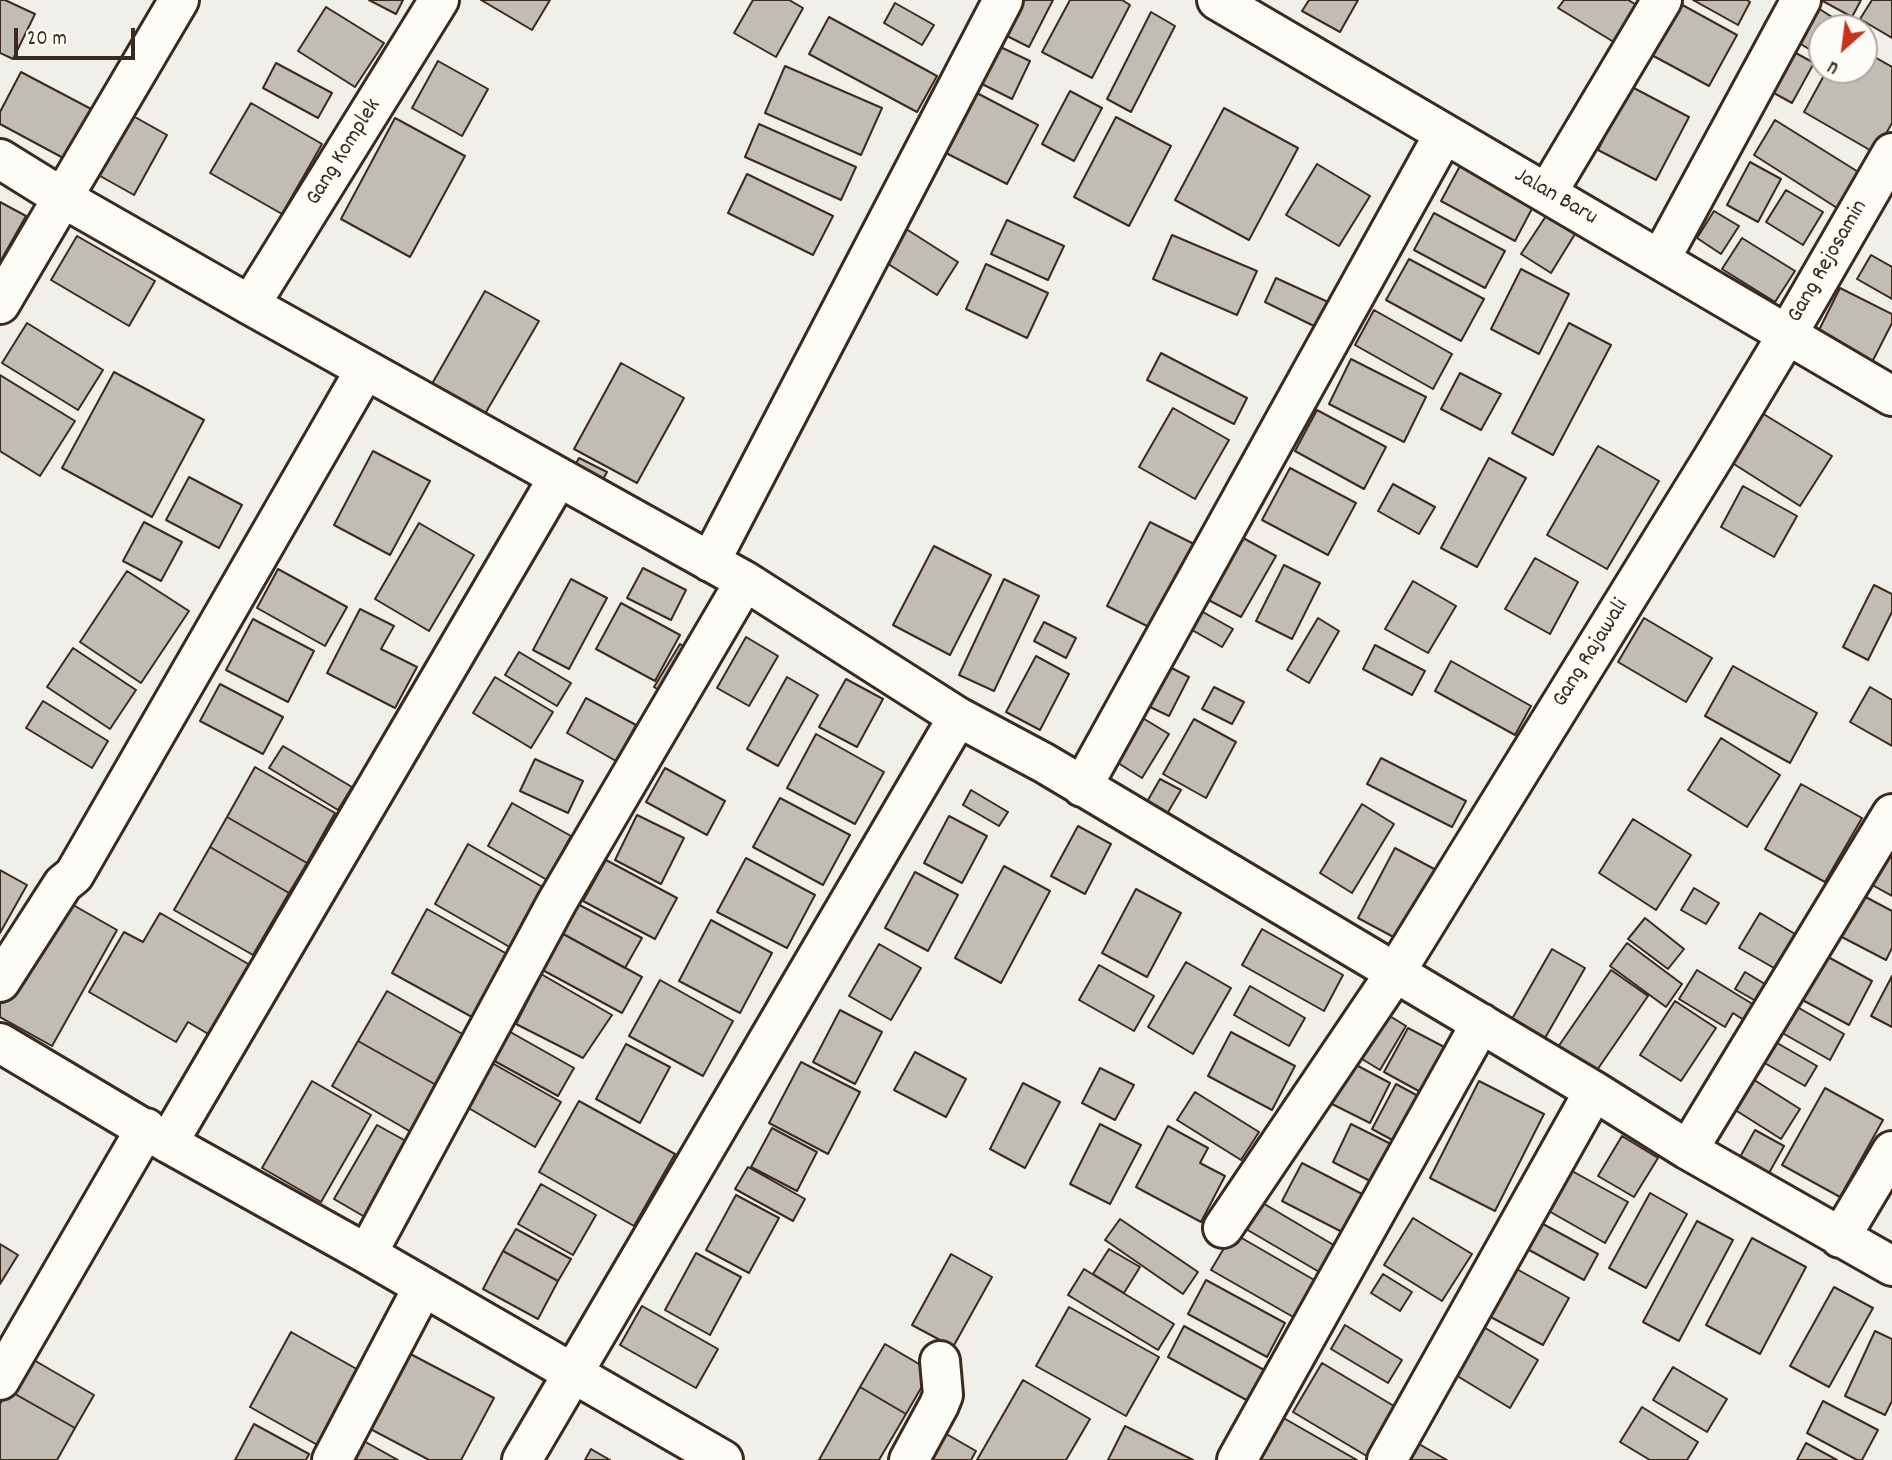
<!DOCTYPE html>
<style>
body{margin:0}
#map{position:relative;width:1892px;height:1460px;overflow:hidden;background:#f1efea;font-family:Dekko,sans-serif}
canvas{display:block}
.north{position:absolute;left:1808px;top:14px;width:70px;height:70px;box-sizing:border-box;background:#fdfcf7;border:2px solid #afa8a0;border-radius:50%;rotate:208deg;font-size:19px;font-weight:700;line-height:28px;text-align:center;color:#3b2a1e}
.north::after{content:'';display:block;margin:auto;width:24px;height:32px;background:#c8321e;clip-path:polygon(50% 0,100% 100%,50% 72%,0 100%)}
.scale{position:absolute;left:14px;top:28px;width:121px;height:32px;box-sizing:border-box;border:4px solid #3b2a1e;border-top:0;padding-left:9px;font-size:21px;line-height:24px;white-space:nowrap;color:#3b2a1e;-webkit-text-stroke:5px #fdfcf7;paint-order:stroke}
</style>
<div id="map">
<canvas width="1892" height="1460"></canvas>
<div class="north">U</div>
<div class="scale">20 m</div>
</div>
<script>
const g = document.querySelector('canvas').getContext('2d');
g.lineJoin = 'round';
function paint(path, color) {
  g.fillStyle = color;
  g.fill(path, 'evenodd');
}
function stroke(path, color, width, dash) {
  g.strokeStyle = color;
  g.lineWidth = width;
  g.lineCap = dash ? 'butt' : 'round';
  g.setLineDash(dash || []);
  g.stroke(path);
}
function drawText(font, color, halo, rows, align = 'center') {
  g.font = font + ' Dekko,sans-serif';
  g.lineWidth = 7;
  g.setLineDash([]);
  g.textBaseline = 'middle';
  g.strokeStyle = halo;
  g.fillStyle = color;
  for (const [text, x, y, turn = 0] of rows) {
    g.save();
    g.translate(x, y);
    g.rotate((+turn || 0) * Math.PI / 180);
    g.textAlign = isNaN(turn) ? turn : align;
    if (halo) g.strokeText(text, 0, 0);
    g.fillText(text, 0, 0);
    g.restore();
  }
}
const building = new Path2D(`
 M0 0H5L35 14 13 59 0 53Z
 M369 0H403L396 14Z
 M481 0H550L532 30Z
 M753 0H789L803 8 776 57 734 33Z
 M1011 0H1053L1029 47 995 30Z
 M1070 0H1122L1130 5 1092 78 1042 52Z
 M1309 0H1358L1340 32 1302 11Z
 M1564 0H1628L1640 7 1617 44 1558 8Z
 M1693 0H1747L1750 2 1738 25Z
 M1821 0H1861L1852 17Z
 M1872 0H1892V38L1860 19Z
 M1677 2 1737 35 1709 86 1648 53Z
 M895 3 934 25 922 45 884 23Z
 M1810 3 1840 22 1836 28H1822V51L1819 55 1789 37Z
 M326 7 384 43 355 87 298 51Z
 M1151 12 1175 26 1131 112 1107 99Z
 M829 17 937 76 917 112 809 54Z
 M992 43 1030 61 1012 99 974 80Z
 M1785 47 1814 63 1792 103 1763 87Z
 M1864 51 1892 67V123L1875 153 1804 112 1827 70H1864Z
 M438 61 488 89 462 136 412 108Z
 M276 63 332 93 318 118 263 88Z
 M785 66 882 108 861 155 765 113Z
 M21 72 93 110 67 160 0 124V112Z
 M1630 86 1689 117 1656 180 1598 150Z
 M1070 91 1102 108 1074 161 1042 144Z
 M975 92 1038 125 1007 184 944 152Z
 M251 103 322 144 282 214 210 173Z
 M1224 108 1298 148 1249 240 1175 200Z
 M126 112 167 135 134 195 93 172Z
 M1116 117 1171 146 1129 226 1074 197Z
 M395 118 465 156 410 257 341 219Z
 M1775 120 1868 178 1845 213 1754 155Z
 M759 124 856 167 841 200 745 157Z
 M1750 162 1781 179 1758 222 1727 205Z
 M1317 164 1370 196 1339 246 1286 215Z
 M1461 164 1535 203 1515 241 1441 201Z
 M747 174 833 216 813 255 728 213Z
 M1786 190 1823 212 1803 245 1766 222Z
 M0 202 26 216 0 262Z
 M1714 211 1739 226 1721 254 1697 238Z
 M1434 213 1505 251 1485 288 1414 250Z
 M1546 216 1575 234 1551 273 1521 254Z
 M1007 220 1064 246 1048 280 991 254Z
 M903 227 958 262 937 295 882 260Z
 M1172 235 1257 271 1237 315 1153 279Z
 M77 236 155 281 129 326 51 280Z
 M1742 238 1795 271 1775 302 1722 269Z
 M1871 255 1892 267V299L1857 279Z
 M1409 259 1484 299 1461 341 1386 300Z
 M986 264 1048 293 1027 338 966 309Z
 M1521 269 1569 294 1539 354 1491 329Z
 M1276 278 1328 302 1316 327 1265 302Z
 M1840 288 1892 314V323L1868 370 1813 342Z
 M485 291 539 321 482 419 429 389Z
 M1374 310 1452 354 1433 389 1355 345Z
 M27 323 103 370 78 410 2 363Z
 M1569 323 1611 345 1553 455 1512 433Z
 M1161 353 1247 398 1234 424 1147 380Z
 M1351 359 1426 397 1404 442 1329 404Z
 M621 363 684 398 637 483 574 449Z
 M114 372 204 420 152 517 62 468Z
 M1460 373 1501 394 1481 430 1441 409Z
 M0 375 75 421 40 476 0 451Z
 M1173 408 1229 440 1195 499 1139 467Z
 M1317 410 1386 447 1364 489 1295 451Z
 M1757 410 1832 456 1800 506 1726 459Z
 M1598 446 1659 481 1607 569 1547 535Z
 M373 451 430 481 390 555 334 525Z
 M579 458 607 472 595 494 567 479Z
 M1489 458 1526 478 1477 567 1441 548Z
 M1290 468 1356 503 1328 555 1262 520Z
 M189 477 242 505 219 548 166 520Z
 M1393 484 1435 507 1419 534 1378 511Z
 M1743 486 1797 516 1774 557 1721 527Z
 M144 522 182 542 161 581 123 561Z
 M1150 522 1202 548 1159 632 1107 606Z
 M419 523 474 555 429 631 375 599Z
 M1234 533 1276 556 1241 617 1199 595Z
 M934 546 991 575 950 655 893 625Z
 M1535 558 1578 582 1550 634 1505 609Z
 M1284 565 1320 583 1292 639 1256 621Z
 M643 568 686 590 671 620 627 598Z
 M278 569 347 607 325 646 257 608Z
 M127 571 189 611 141 683 80 642Z
 M571 579 607 598 569 669 533 650Z
 M1004 579 1039 596 994 691 959 675Z
 M1413 581 1456 606 1428 653 1385 629Z
 M1874 585 1892 594V612L1868 660 1843 647Z
 M621 603 680 635 655 681 596 649Z
 M1194 607 1233 629 1222 647 1185 626Z
 M360 609 394 626 381 649 417 667 395 708 327 673Z
 M1318 618 1339 631 1309 683 1287 670Z
 M1644 618 1712 658 1686 702 1618 662Z
 M253 619 314 651 288 702 226 670Z
 M1044 622 1076 638 1066 658 1034 641Z
 M746 637 778 656 749 706 717 688Z
 M680 644 698 655 672 698 654 687Z
 M1375 645 1425 671 1412 695 1363 669Z
 M73 648 136 690 110 729 47 687Z
 M519 652 571 683 557 706 505 675Z
 M1036 656 1069 674 1040 730 1006 712Z
 M1451 661 1531 706 1515 735 1435 691Z
 M1166 665 1189 677 1169 716 1146 705Z
 M1733 666 1817 713 1790 763 1705 716Z
 M495 677 553 712 531 748 473 713Z
 M787 677 818 695 778 766 747 749Z
 M846 679 883 699 857 747 819 727Z
 M220 684 283 717 263 754 200 721Z
 M1214 687 1244 702 1232 724 1202 709Z
 M1870 687 1892 700V746L1850 722Z
 M586 698 636 725 616 761 567 733Z
 M43 701 108 741 92 768 26 728Z
 M1136 714 1169 734 1142 778 1110 758Z
 M1194 719 1236 742 1206 798 1163 774Z
 M816 734 884 772 855 824 787 788Z
 M1721 738 1780 775 1747 827 1688 790Z
 M283 746 352 787 338 810 269 768Z
 M1381 758 1466 801 1452 827 1367 784Z
 M535 759 583 781 568 813 520 791Z
 M255 767 335 813 307 863 227 817Z
 M665 768 725 801 707 835 646 802Z
 M1160 779 1181 790 1164 819 1144 807Z
 M1801 784 1862 818 1825 882 1765 849Z
 M971 790 1008 812 999 826 963 805Z
 M780 798 850 835 823 885 753 847Z
 M512 803 571 836 547 880 488 846Z
 M1362 804 1394 824 1352 893 1320 873Z
 M637 815 684 838 661 884 615 860Z
 M949 816 987 836 962 883 924 863Z
 M227 817 307 863 289 893 210 847Z
 M1633 819 1691 855 1656 910 1599 873Z
 M1078 826 1111 844 1085 894 1051 876Z
 M1892 835V896L1865 881Z
 M468 844 553 893 520 953 435 904Z
 M210 847 289 893 253 955 174 910Z
 M1395 848 1438 871 1401 941 1358 918Z
 M746 858 815 895 787 948 717 912Z
 M606 860 677 898 655 939 583 901Z
 M1004 866 1050 891 1001 983 955 958Z
 M0 870 27 885 0 933Z
 M915 872 958 895 928 951 885 928Z
 M1694 888 1719 903 1706 924 1681 910Z
 M1136 889 1181 913 1147 977 1102 953Z
 M1860 894 1892 911V948L1886 960 1838 935Z
 M59 897 117 930 52 1046 0 1017V1003Z
 M572 901 642 938 625 968 556 930Z
 M427 909 516 959 481 1022 392 973Z
 M160 913 250 965 210 1035 188 1022 176 1042 89 992 124 932 143 942Z
 M1760 913 1795 934 1774 968 1739 948Z
 M1645 918 1684 949 1668 969 1628 939Z
 M711 920 772 953 740 1013 679 981Z
 M1262 929 1343 975 1324 1011 1242 965Z
 M556 930 642 977 622 1013 537 967Z
 M1627 943 1682 984 1666 1007 1610 966Z
 M879 944 921 968 891 1020 849 996Z
 M1552 949 1585 968 1545 1038 1512 1019Z
 M1819 952 1872 981 1849 1025 1795 996Z
 M1186 962 1231 988 1193 1054 1148 1027Z
 M1099 965 1154 996 1134 1031 1079 1000Z
 M1611 970 1648 996 1595 1073 1558 1047Z
 M1697 970 1759 1008 1750 1024 1733 1013 1725 1027 1679 999Z
 M1745 972 1770 987 1761 1004 1735 989Z
 M541 974 612 1015 583 1058 516 1024Z
 M1892 976V1027L1871 1016Z
 M660 980 733 1021 703 1076 629 1036Z
 M1250 986 1305 1018 1289 1046 1234 1015Z
 M387 991 473 1040 445 1090 358 1041Z
 M1675 1001 1716 1028 1681 1081 1640 1055Z
 M1792 1004 1844 1034 1830 1060 1777 1030Z
 M1375 1007 1406 1026 1380 1070 1349 1051Z
 M840 1010 882 1032 855 1084 813 1062Z
 M1408 1028 1450 1050 1426 1095 1384 1072Z
 M505 1029 574 1068 558 1096 489 1058Z
 M1231 1032 1295 1066 1272 1110 1208 1076Z
 M1765 1036 1817 1066 1805 1086 1754 1057Z
 M358 1041 445 1090 418 1136 332 1086Z
 M626 1044 670 1067 640 1123 596 1099Z
 M915 1052 966 1079 946 1117 894 1090Z
 M485 1059 561 1102 535 1147 460 1103Z
 M1345 1059 1390 1083 1370 1123 1324 1100Z
 M801 1062 860 1092 828 1154 769 1123Z
 M1100 1068 1134 1085 1115 1120 1082 1103Z
 M1748 1076 1800 1109 1781 1139 1729 1106Z
 M312 1081 371 1115 321 1202 262 1168Z
 M1479 1081 1544 1114 1495 1211 1430 1178Z
 M1023 1083 1060 1102 1025 1168 990 1149Z
 M1396 1084 1431 1103 1407 1148 1372 1129Z
 M1825 1088 1883 1120 1840 1197 1782 1165Z
 M1195 1092 1259 1132 1241 1160 1177 1120Z
 M579 1101 675 1154 634 1226 539 1172Z
 M1100 1124 1141 1145 1110 1204 1070 1184Z
 M1351 1124 1393 1145 1374 1183 1333 1162Z
 M377 1125 413 1145 370 1220 334 1199Z
 M1168 1126 1208 1148 1200 1163 1225 1176 1201 1222 1136 1187Z
 M772 1128 817 1152 797 1191 751 1167Z
 M1755 1130 1784 1146 1764 1182 1735 1166Z
 M1622 1136 1658 1158 1634 1197 1598 1176Z
 M1302 1163 1364 1195 1344 1233 1282 1201Z
 M1563 1166 1628 1202 1605 1243 1540 1206Z
 M748 1167 805 1199 793 1221 735 1189Z
 M541 1184 596 1215 573 1255 518 1224Z
 M1650 1193 1687 1214 1646 1288 1609 1268Z
 M736 1195 779 1218 749 1273 706 1250Z
 M1261 1202 1337 1247 1321 1273 1246 1229Z
 M1413 1218 1472 1254 1442 1301 1384 1265Z
 M1120 1219 1198 1272 1183 1294 1105 1240Z
 M1534 1219 1598 1254 1584 1280 1520 1245Z
 M1697 1221 1733 1240 1679 1341 1643 1322Z
 M516 1229 571 1259 558 1281 503 1251Z
 M1233 1233 1316 1281 1295 1318 1211 1270Z
 M1752 1238 1806 1267 1760 1354 1706 1325Z
 M0 1244 18 1255 0 1284Z
 M1109 1249 1140 1267 1124 1293 1093 1274Z
 M503 1251 558 1281 538 1319 483 1289Z
 M696 1253 741 1277 710 1335 665 1310Z
 M951 1254 992 1277 953 1347 912 1325Z
 M1513 1267 1569 1298 1543 1345 1487 1315Z
 M1084 1269 1174 1324 1158 1350 1068 1295Z
 M1383 1274 1412 1292 1400 1311 1371 1293Z
 M1206 1280 1285 1323 1267 1357 1188 1314Z
 M1834 1287 1873 1308 1829 1387 1790 1366Z
 M642 1306 718 1349 696 1388 620 1345Z
 M1069 1307 1159 1357 1126 1416 1036 1366Z
 M1345 1325 1402 1360 1388 1383 1331 1349Z
 M1184 1326 1266 1371 1250 1402 1168 1357Z
 M1482 1326 1538 1360 1510 1408 1454 1374Z
 M1875 1331 1892 1339V1401L1885 1415 1845 1396Z
 M291 1332 362 1372 321 1447 250 1407Z
 M885 1344 931 1371 906 1414 860 1387Z
 M401 1349 494 1398 461 1460H429L361 1424Z
 M20 1352 94 1395 75 1428 1 1386Z
 M1322 1363 1399 1409 1370 1458 1293 1412Z
 M1673 1367 1727 1399 1707 1432 1653 1400Z
 M1023 1380 1090 1419 1066 1460H977Z
 M860 1387 906 1414 879 1460H819Z
 M8 1390 75 1428 57 1460H0V1404Z
 M1823 1401 1878 1430 1862 1460H1857L1807 1433Z
 M1642 1407 1698 1442 1687 1460H1650L1620 1442Z
 M1280 1416 1357 1460H1255Z
 M254 1424 309 1454 306 1460H235Z
 M1125 1426 1193 1460H1108Z
 M936 1428 976 1451 971 1460H918Z
 M1405 1436 1447 1460H1392Z
 M362 1440 398 1460H351Z
 M1806 1443 1837 1460H1797Z
 M591 1449 610 1460H585Z`);
const minor = new Path2D(`
 M1217 0 1892 396
 M0 159 63 198 250 305 745 581 958 717 1044 763 1594 1091 1688 1150 1892 1266
 M1547 193 1662 0
 M1660 260 1801 0
 M0 304 179 0
 M250 305 439 0
 M710 562 1003 0
 M1082 787 1444 134
 M0 982 63 884 74 875 365 370
 M0 1043 168 1143 367 1254 723 1460
 M168 1143 558 478
 M1688 1150 1892 814
 M1223 1228 1395 973 1713 458 1787 335 1892 153
 M1840 1238 1892 1151
 M367 1254 557 902 745 581
 M0 1380 146 1128
 M332 1460 423 1287
 M522 1460 958 717
 M909 1460 939 1405 943 1395 940 1361
 M1237 1460 1481 1023
 M1387 1460 1594 1091`);
const streetNames = [
 ["Gang Komplek",345,153,-58],
 ["Jalan Baru",1555,198,30],
 ["Gang Rejosamin",1829,262,-60],
 ["Gang Rajawali",1592,654,-58]
];
paint(building, '#c1bcb4');
stroke(building, '#3b2a1e', 2);
stroke(minor, '#3b2a1e', 44);
stroke(minor, '#fdfcf7', 38);
drawText('23px', '#3b2a1e', '#fdfcf7', streetNames);
</script>
